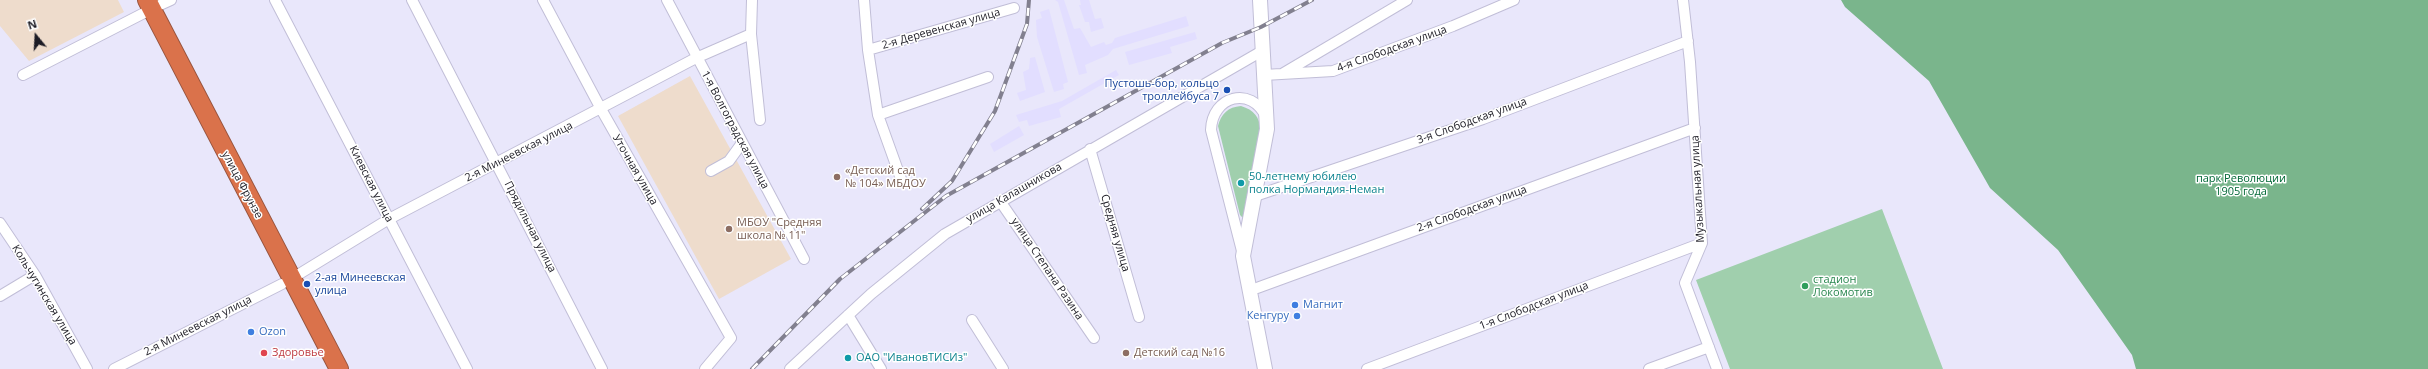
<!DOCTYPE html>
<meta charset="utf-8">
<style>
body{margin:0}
#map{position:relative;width:2428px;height:369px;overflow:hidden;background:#e9e7fb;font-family:"Open Sans",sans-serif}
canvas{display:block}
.north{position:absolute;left:16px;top:16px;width:40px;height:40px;-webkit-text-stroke:3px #fff;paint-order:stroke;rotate:342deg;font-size:11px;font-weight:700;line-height:16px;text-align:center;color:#1d1c25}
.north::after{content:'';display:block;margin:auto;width:14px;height:18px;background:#1d1c25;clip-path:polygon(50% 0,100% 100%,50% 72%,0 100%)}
</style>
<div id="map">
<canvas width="2428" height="369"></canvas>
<div class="north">N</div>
</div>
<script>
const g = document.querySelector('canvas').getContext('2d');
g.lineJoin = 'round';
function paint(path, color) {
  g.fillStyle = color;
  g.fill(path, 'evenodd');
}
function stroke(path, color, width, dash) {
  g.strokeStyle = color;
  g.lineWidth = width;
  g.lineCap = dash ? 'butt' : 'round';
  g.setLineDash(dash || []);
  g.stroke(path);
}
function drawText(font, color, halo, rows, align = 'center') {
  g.font = font + ' "Open Sans",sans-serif';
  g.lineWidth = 3;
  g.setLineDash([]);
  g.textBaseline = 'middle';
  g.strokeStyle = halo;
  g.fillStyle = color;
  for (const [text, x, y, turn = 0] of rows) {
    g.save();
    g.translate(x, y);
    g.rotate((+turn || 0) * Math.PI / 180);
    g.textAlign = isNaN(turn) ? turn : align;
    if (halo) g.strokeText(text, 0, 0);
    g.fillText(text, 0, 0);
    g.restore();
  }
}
const built = new Path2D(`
 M1055 0H1064L1074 29 1080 28 1091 47 1104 42 1106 45 1112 43 1115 38 1186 16 1189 26 1113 49 1108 55 1085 65 1087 73 1079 75 1058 2Z
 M1080 0H1089L1095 19 1101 18 1104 28 1091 32 1089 22H1085L1079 5H1081Z
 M1049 9 1068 82 1063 84 1064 89 1054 92 1037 37 1036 20 1042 18 1040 12Z
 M1195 32 1197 39 1170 47 1172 53 1129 65 1125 52Z
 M1035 57 1045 92 1020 101 1017 93 1026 90 1023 72 1029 69 1030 58Z
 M1116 70 1119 75 1059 109 1061 117 1029 126 1027 120 1019 122 1016 115 1062 101Z
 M1019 126 1024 135 994 152 990 144Z`);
const education = new Path2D(`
 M0 0H118L124 12 29 61 0 26Z
 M690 76 791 259 719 299 618 116Z`);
const green = new Path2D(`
 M1241 106C1254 110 1260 117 1260 130L1246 215 1243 218 1240 215 1218 126C1221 114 1228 107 1241 106Z
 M1882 209 1943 369H1730L1696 280Z`);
const forest = new Path2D(`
 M1841 0H2428V369H2136L2132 355 2058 250 1990 188 1929 81 1845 7Z`);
const street = new Path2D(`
 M275 0 467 369
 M412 0 602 369
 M543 0 601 109 731 338 705 369
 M667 0 804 259
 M752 0 751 34 760 120
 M864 0 868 50 878 115 901 179
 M1683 0 1690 62 1702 243 1685 283 1717 369
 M151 9 171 0
 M868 50 1014 8
 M1282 74 1407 0
 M23 75 144 13
 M1264 75 1333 71 1453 26 1514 0
 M878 115 988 77
 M1090 149 1139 317
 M711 171 729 161 742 143
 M1255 196 1483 119 1688 41
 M1000 201 1094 338
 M0 223 35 275 87 369
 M1242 251 1211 130C1212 96 1251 85 1266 117
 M291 279 389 219 696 58 751 34
 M1257 288 1695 128
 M0 296 35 275
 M848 315 881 369
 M972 320 1003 369
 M114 369 282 284
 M790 369 871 294 945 234 1262 51
 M1367 369 1702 243
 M1649 369 1709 347`);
const secondary = new Path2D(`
 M1260 0 1267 129 1243 256 1265 369`);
const highway = new Path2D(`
 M147 0 339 369`);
const rail = new Path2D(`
 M922 209 952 181 995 111 1027 24 1029 0
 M752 369 840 279 946 196 1222 43 1261 27 1312 0`);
const markers = [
 [1227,90,4,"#1a4fb4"],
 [837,177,4,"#8d6e63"],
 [1241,183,4,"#0f9aa8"],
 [729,229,4,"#8d6e63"],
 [307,284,4,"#1a4fb4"],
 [1805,286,4,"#2e9e5b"],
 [1295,305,4,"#3f7fe0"],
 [1297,316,4,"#3f7fe0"],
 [251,332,4,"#3f7fe0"],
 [264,353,4,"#e0444e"],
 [1126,353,4,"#8d6e63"],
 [848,358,4,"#0f9aa8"]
];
const streetNames = [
 ["2-я Деревенская улица",941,29,-16],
 ["4-я Слободская улица",1392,49,-20],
 ["3-я Слободская улица",1472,121,-20],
 ["1-я Волгоградская улица",735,130,62],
 ["2-я Минеевская улица",519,152,-27],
 ["Уточная улица",635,170,60],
 ["Киевская улица",371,184,63],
 ["улица Фрунзе",242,185,62],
 ["Музыкальная улица",1698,189,-93],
 ["улица Калашникова",1014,193,-30],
 ["2-я Слободская улица",1472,209,-20],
 ["Прядильная улица",530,227,63],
 ["Средняя улица",1115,233,74],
 ["улица Степана Разина",1047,269,56],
 ["Кольчугинская улица",44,295,59],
 ["1-я Слободская улица",1534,306,-21],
 ["2-я Минеевская улица",198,326,-27]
];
const transitNames = [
 ["Пустошь-бор, кольцо",1219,84],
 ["троллейбуса 7",1219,97],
 ["2-ая Минеевская",315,278,"left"],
 ["улица",315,291,"left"]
];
const educationNames = [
 ["«Детский сад",845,171],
 ["№ 104» МБДОУ",845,184],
 ["МБОУ \"Средняя",737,223],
 ["школа № 11\"",737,236],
 ["Детский сад №16",1134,353]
];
const cultureNames = [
 ["50-летнему юбилею",1249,177],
 ["полка Нормандия-Неман",1249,190],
 ["ОАО \"ИвановТИСИз\"",856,358]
];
const parkNames = [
 ["парк Революции",2241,179],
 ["1905 года",2241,192]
];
const leisureNames = [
 ["стадион",1813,280],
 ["Локомотив",1813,293]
];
const shopNames = [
 ["Магнит",1303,305],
 ["Кенгуру",1289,316,"right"],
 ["Ozon",259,332]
];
const healthNames = [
 ["Здоровье",272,353]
];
paint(built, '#e2deff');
paint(education, '#eedccc');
paint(green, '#a0cfad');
paint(forest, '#7ab58c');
stroke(street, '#c1bed7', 12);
stroke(secondary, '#c1bed7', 16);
stroke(highway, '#98543e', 20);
stroke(street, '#fff', 10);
stroke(secondary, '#fff', 14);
stroke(highway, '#da724b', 18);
stroke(rail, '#82808f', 4);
stroke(rail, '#fff', 2.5, [8]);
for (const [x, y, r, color] of markers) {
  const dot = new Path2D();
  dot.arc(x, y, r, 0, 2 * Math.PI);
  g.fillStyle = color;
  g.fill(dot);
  stroke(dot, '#fff', 1.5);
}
drawText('11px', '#1d1c25', '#fff', streetNames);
drawText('11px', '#164399', '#fff', transitNames, 'right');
drawText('11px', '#785e54', '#fff', educationNames, 'left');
drawText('11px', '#0d838f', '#fff', cultureNames, 'left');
drawText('11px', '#026836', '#fff', parkNames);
drawText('11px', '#27864d', '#fff', leisureNames, 'left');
drawText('11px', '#366cbe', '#fff', shopNames, 'left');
drawText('11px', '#be3a42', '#fff', healthNames, 'left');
</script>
